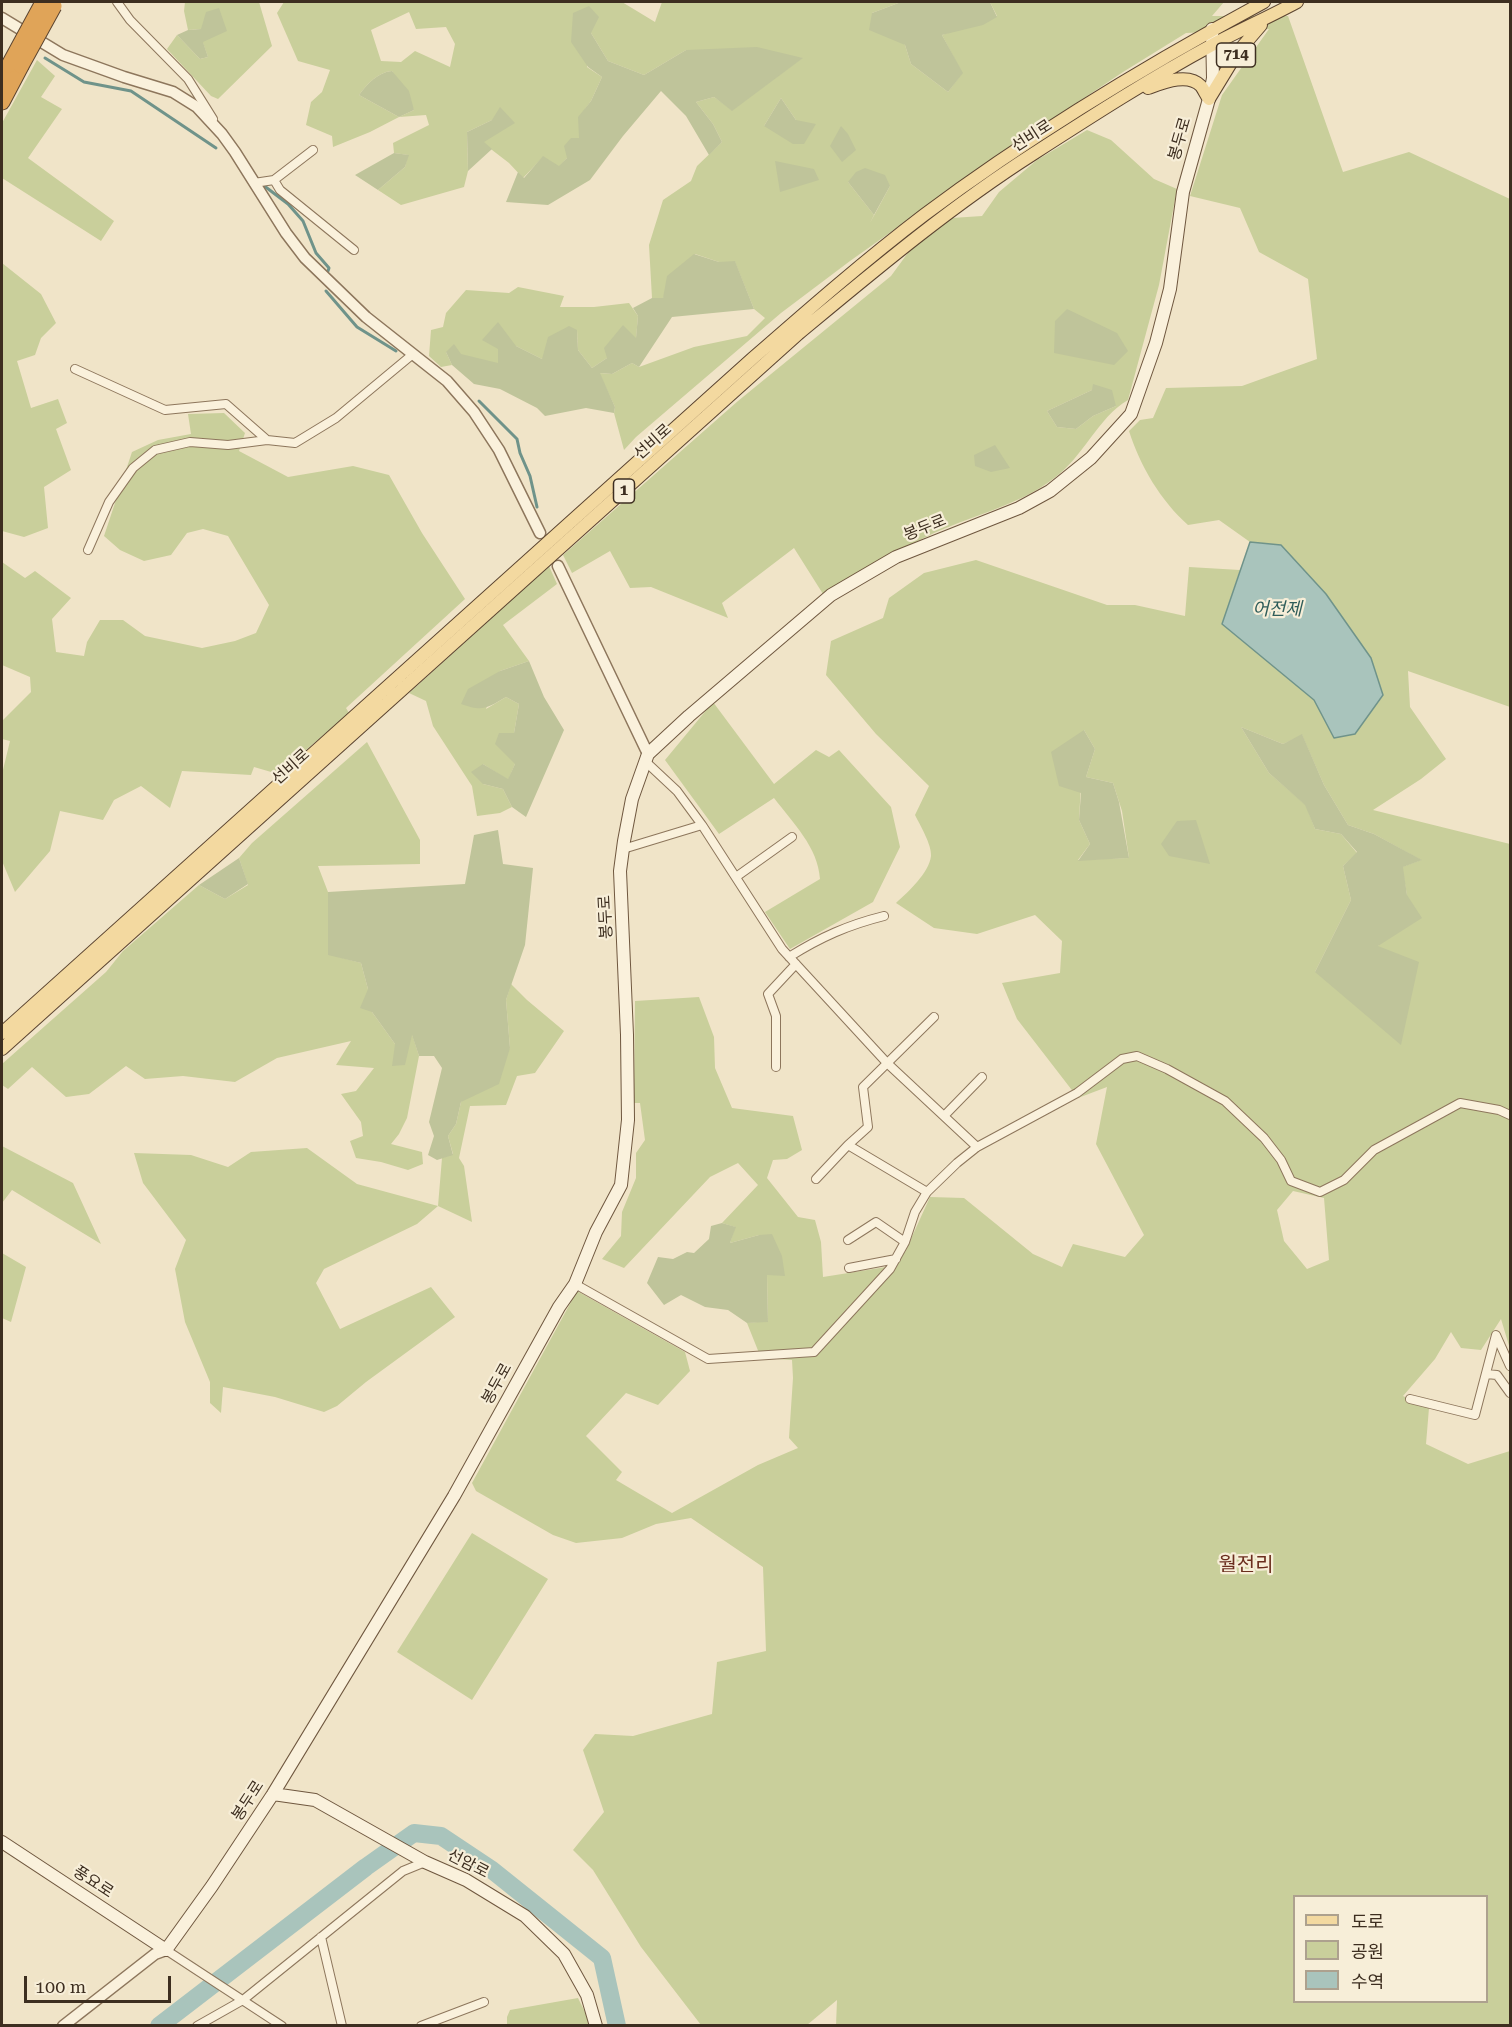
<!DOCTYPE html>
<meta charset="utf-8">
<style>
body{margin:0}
#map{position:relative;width:1512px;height:2027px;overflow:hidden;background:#f0e4c8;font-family:"Roboto Serif","Noto Sans KR",serif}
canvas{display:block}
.frame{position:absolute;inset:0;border:3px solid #3d2e20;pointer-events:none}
.legend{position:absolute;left:1293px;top:1895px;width:195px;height:108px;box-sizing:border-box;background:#f7eed8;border:2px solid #ada18e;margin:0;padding:8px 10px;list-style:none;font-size:18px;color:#3d2e20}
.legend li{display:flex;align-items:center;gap:12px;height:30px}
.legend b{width:30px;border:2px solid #ada18e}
.scale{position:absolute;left:24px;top:1976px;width:147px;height:27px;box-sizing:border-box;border:3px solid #3d2e20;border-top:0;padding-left:8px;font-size:18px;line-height:21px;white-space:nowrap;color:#3d2e20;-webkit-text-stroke:4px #f7eed8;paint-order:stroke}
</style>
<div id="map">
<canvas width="1512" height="2027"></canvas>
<div class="frame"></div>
<ul class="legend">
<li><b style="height:8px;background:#f3d9a0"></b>도로</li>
<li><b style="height:16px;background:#c9cf9b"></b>공원</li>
<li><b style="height:16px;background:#a9c4bc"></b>수역</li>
</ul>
<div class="scale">100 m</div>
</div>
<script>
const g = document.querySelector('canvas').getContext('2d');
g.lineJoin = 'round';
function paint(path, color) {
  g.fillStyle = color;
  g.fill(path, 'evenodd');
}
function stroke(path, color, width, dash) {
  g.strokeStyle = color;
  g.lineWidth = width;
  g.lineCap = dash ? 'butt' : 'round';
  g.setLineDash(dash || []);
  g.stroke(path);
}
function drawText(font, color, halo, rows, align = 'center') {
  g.font = font + ' "Roboto Serif","Noto Sans KR",serif';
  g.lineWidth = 4.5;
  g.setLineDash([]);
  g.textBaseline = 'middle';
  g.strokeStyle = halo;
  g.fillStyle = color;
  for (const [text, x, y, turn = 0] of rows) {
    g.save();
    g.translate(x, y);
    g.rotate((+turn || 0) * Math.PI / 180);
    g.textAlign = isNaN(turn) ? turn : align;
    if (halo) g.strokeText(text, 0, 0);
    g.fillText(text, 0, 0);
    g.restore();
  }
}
const green = new Path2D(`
 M185 2H259L272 46 218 99 211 96 167 49 177 35 200 59 208 57 203 43 201 29 188 30 184 11Z
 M284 2H622L655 22 662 2H901L872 13 905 45 911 64 948 92 962 73 942 35 997 16 990 2H1224L1212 16H1288L1343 172 1409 152 1510 199V707L1408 671 1410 707 1446 759 1421 779 1373 810 1510 844V1349L1501 1319 1481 1350 1461 1348 1451 1332 1435 1359 1403 1396 1429 1408 1426 1444 1468 1464 1510 1451V2025L836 2026 837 2000 807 2025H701L641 1947 593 1870 573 1850 604 1812 583 1750 595 1734 633 1736 712 1714 717 1662 766 1651 763 1567 691 1518 656 1524 622 1538 576 1543 553 1535 476 1491 472 1483 577 1291 685 1352 690 1371 658 1405 626 1393 586 1436 622 1472 616 1480 672 1513 758 1465 798 1448 789 1438 793 1378 792 1360 761 1358 747 1323 768 1321 767 1275 759 1235 730 1243 735 1227 722 1223 758 1185 738 1163 710 1177 624 1268 602 1259 621 1236 622 1212 636 1178V1153L645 1140 640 1103H634L635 1001 699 997 714 1037 715 1068 732 1108 793 1116 802 1150 787 1159 773 1160 767 1178 798 1217 815 1220 821 1242 823 1277 886 1267 905 1252 930 1197 964 1198 1033 1254 1062 1267 1073 1244 1125 1257 1144 1235 1096 1144 1107 1087 1078 1098 1017 1019 1002 983 1060 973 1062 941 1035 915 977 934 934 928 896 903C908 892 929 873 931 856 932 845 920 825 915 815L929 786 876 734 826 675 831 641 883 618 889 598 924 573 976 560 1107 605H1135L1185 616 1189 567 1240 570 1222 624 1314 700 1334 738 1355 734 1383 696 1371 658 1326 594 1281 545 1250 542 1219 520 1188 525C1161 501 1140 466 1129 431L1140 420 1153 418 1166 388 1242 386 1317 359 1308 279 1259 252 1240 208 1190 196 1222 95 1269 29 1186 33 1123 72 1005 151 850 261 781 313 636 437 624 450 614 413 615 407 599 373 612 374 632 363 639 367 694 347 747 336 765 318 754 309 735 262H719L695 254 663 298H652L649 245 663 200 691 181 697 166 722 142 713 124 696 102 714 97 732 110 802 58 686 50 644 75 608 61 591 33 589 6 587 67 602 77 591 101 585 109 579 138 567 158 559 167 543 157 523 178 509 163 483 143 492 120 467 132 468 171 464 187 401 205 378 190 405 167 408 155 394 153 393 143 429 125 426 115 399 117 370 132 333 147 332 136 306 125 311 102 322 92 330 70 298 61 277 13ZM409 12 416 29 446 27 455 44 450 67 415 51 401 62 381 61 371 30ZM392 71 414 110 399 117 359 95C367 84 378 72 392 71ZM781 98 796 120 764 126ZM848 182 890 186 870 223 874 215ZM1241 727 1283 744 1302 735 1324 785 1348 825 1374 834 1421 860 1402 867 1407 895 1378 946 1315 972 1351 900 1343 866 1357 853 1341 834 1315 829 1306 805 1269 773ZM1084 730 1095 749 1086 777 1113 783 1122 811 1129 858 1078 860 1090 844 1079 820ZM1293 1191 1324 1198 1329 1260 1307 1269 1284 1241 1277 1210ZM1294 1896H1486V2002H1294Z
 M37 60 55 76 41 97 62 109 28 158 114 221 101 241 2 178V123Z
 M1087 130 1111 140 1154 179 1177 189 1159 285 1128 400C1098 417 1083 458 1053 479 1016 507 969 516 928 536 892 553 858 574 823 594L794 548 722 603 728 618 651 587 630 588 610 551 572 573 563 555 738 401 891 276 910 250 952 218 982 216 999 192 1037 160ZM1092 390 1116 406 1093 416 1076 429 1057 427 1047 411Z
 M2 263 41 294 56 323 41 338 35 355 17 361 31 408 58 399 67 423 56 429 71 470 44 487 48 528 24 537 2 531Z
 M518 287 564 296 560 307H594L629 303 638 316 636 339 623 326 607 358 592 368 578 350 577 330 542 359 516 346 498 349V364L446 352 452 365 441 367 429 356 431 330 443 327 446 313 466 290 509 293Z
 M224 413 245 433 239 451 288 477 353 466 389 475 422 533 465 599 346 708 349 713 278 774 254 767 251 775 182 771 170 808 141 786 114 800 103 820 60 811 50 851 15 892 2 861V774L10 741 2 739V721L31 692 30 677 2 665V562L25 578 35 571 71 598 52 619 56 652 84 656 87 642 100 620H123L145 636 202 648 235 641 256 633 269 605 228 536 203 529 187 533 171 555 144 561 120 550 104 536 132 452 158 440 191 434 188 414Z
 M549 566 557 584 503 625 529 661 500 671 486 709 506 697 519 704 514 733 515 764 508 780 483 764V784L503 789 512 807 500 813 477 816 472 786 433 726 426 701 409 693Z
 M713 702 774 784 816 750 829 757 839 750 891 807 900 847 873 902 790 949 765 912 820 879C818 847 793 823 774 798L719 834 665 760Z
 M367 742 420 840V864L318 866 328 892V954L361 963 368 989 372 1012 395 1044 412 1034 419 1056 407 1118 399 1134 391 1144 422 1152 423 1164 408 1170 381 1162 356 1158 350 1141 363 1136 361 1122 341 1094 356 1091 374 1068 336 1065 351 1041 277 1058 235 1082 183 1076 145 1079 126 1066 89 1094 66 1097 32 1067 8 1089 2 1085V1064L106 972 123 951 199 885 225 899 248 885 239 858 252 843Z
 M511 984 527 1000 564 1031 535 1073 517 1076 506 1105 470 1106 459 1158 464 1166 472 1222 438 1206 417 1224 324 1269 316 1283 340 1329 431 1287 455 1317 366 1382 337 1406 324 1412 275 1397 223 1387 221 1413 210 1403V1382L185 1322 175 1269 186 1240 143 1183 134 1153 191 1155 228 1167 251 1152 307 1148 357 1184 438 1206 442 1158 453 1154 448 1136 456 1124 461 1102 510 1048 506 1000Z
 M2 1146 73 1183 101 1244 12 1190 2 1203Z
 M2 1253 26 1267 11 1322 2 1318Z
 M472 1533 548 1579 472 1700 397 1652Z
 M578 1998 588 2018 589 2025H507V2017L510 2010Z`);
const cemetery = new Path2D(`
 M901 2H990L997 17 983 25 942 35 963 73 948 92 911 64 905 45 869 30 872 13Z
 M589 6 599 17 591 33 608 61 644 75 686 50 757 47 803 58 732 111 714 97 696 102 713 124 722 142 709 155 686 116 661 91 623 136 590 180 548 205 506 202 518 172 524 178 543 156 559 166 567 158 564 146 571 138H579L578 117 591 101 602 77 588 67 571 42 573 13Z
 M219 8 227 31 203 42 208 57 200 59 177 35 188 30 201 29 206 12Z
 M392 71 409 91 414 110 399 117 359 95C367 84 378 72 392 71Z
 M781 98 796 120 816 124 804 144H793L764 126Z
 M500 107 515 123 484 142 492 149 468 171 467 132 492 120Z
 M841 126 848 134 856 150 842 162 830 146Z
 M394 153 409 155 405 167 378 190 355 175Z
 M775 161 814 169 819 180 780 192Z
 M865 168 885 175 890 186 874 215 848 182 856 172Z
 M694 254 719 262 735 261 754 309 672 317 639 367 632 363 612 374 600 373 615 407 614 413 586 408 545 416 537 408 500 389 474 384 452 365 446 352 454 344 461 354 498 363V349L482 340 498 322 516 346 542 359 548 337 569 326 577 330 578 350 592 368 607 358 604 348 623 325 636 338 638 316 633 308 652 298H663L667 276Z
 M1067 309 1117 333 1128 351 1114 365 1054 353 1055 321Z
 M1093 384 1112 390 1116 406 1093 416 1076 429 1057 427 1047 411 1092 390Z
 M995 445 1010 468 991 472 975 466 974 455Z
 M529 661 544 697 564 730 526 817 512 807 503 789 483 784 471 772 483 764 508 779 515 764 495 744 499 733H514L519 704 506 697C487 708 483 712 461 704L468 689 500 671Z
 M1241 727 1283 744 1302 734 1324 785 1348 825 1374 834 1422 860 1403 867 1407 895 1422 918 1378 946 1419 962 1401 1045 1315 972 1351 900 1343 866 1357 852 1341 834 1315 829 1305 805 1269 773Z
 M1084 730 1095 749 1086 777 1113 783 1119 802 1129 858 1078 861 1090 844 1079 820 1081 793 1059 786 1051 752Z
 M1196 820 1210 864 1169 856 1161 844 1177 821Z
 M498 830 503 864 533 868 525 945 506 1000 510 1048 499 1084 461 1102 456 1124 448 1136 453 1155 437 1160 428 1155 434 1136 429 1122 442 1068 434 1056H419L412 1035 405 1065 392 1066 395 1044 372 1012 360 1008 368 989 361 963 328 955V892L465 884 474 835Z
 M239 858 248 884 225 899 199 885Z
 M722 1223 736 1227 730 1243 759 1235 772 1234 782 1256 785 1276 767 1275 768 1322 747 1323 728 1310 705 1307 681 1295 664 1305 647 1283 658 1257 673 1259 687 1252 694 1253 709 1239 711 1226Z`);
const water = new Path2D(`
 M1250 542 1281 545 1326 594 1371 658 1383 695 1355 734 1334 738 1314 700 1222 624Z`);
const stream = new Path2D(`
 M45 58 84 82 131 91 216 148
 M263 185 288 204 303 221 316 253 329 268 328 271
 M326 291 357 327 396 351
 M479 401 517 439 520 453 530 476 537 507`);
const river = new Path2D(`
 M159 2026 366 1867 414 1833 441 1836 492 1870 602 1958 617 2026`);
const minor = new Path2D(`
 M117 2 130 20 188 79 213 119
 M274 180 280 190 354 250
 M254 183 274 180 313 150
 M75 369 165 410 226 404 267 440
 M88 550 109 502 133 468 155 450 190 442 228 445 267 440 295 443 336 418 413 354
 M646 762 677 791 702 825 782 949 887 1063 977 1147
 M623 849 702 825
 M736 877 792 837
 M789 957C821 937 848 925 884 916
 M776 1067V1016L768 994 796 964
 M944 1116 982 1077
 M848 1145 868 1127 863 1087 934 1017
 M816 1179 848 1145 927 1192
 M848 1240 876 1222 905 1242
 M849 1268 896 1259
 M575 1284 708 1359 814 1352 890 1269 905 1242 915 1212 927 1192 957 1163 977 1147 1077 1093 1122 1059 1137 1056 1167 1069 1225 1101 1264 1138 1281 1160 1291 1181 1320 1192 1344 1180 1374 1150 1460 1103 1499 1110 1510 1115
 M1486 1374 1497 1375 1510 1393
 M1410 1399 1475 1415 1496 1335 1510 1366
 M321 1937 342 2026
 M166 1950 282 2026
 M197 2026 243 2000 403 1871 425 1862
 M421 2026 484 2002`);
const tertiary = new Path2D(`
 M2 18 63 55 124 77 173 92 197 107 222 134 235 152 286 233 305 258 366 317 447 381 474 412 499 450 540 533
 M558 566 648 754
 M63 2026 155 1954 166 1950`);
const secondary = new Path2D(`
 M273 1794 315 1800 425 1862 466 1880 525 1916 564 1954 587 1995 596 2026
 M2 1842 166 1950 212 1886 273 1794 454 1496 559 1307 575 1284 596 1232 621 1185 628 1120 627 1035 620 871 624 841 632 799 648 754 689 716 831 595 896 557 1019 508 1050 491 1091 458 1131 414 1156 343 1170 289 1183 192 1209 99 1213 78 1212 29`);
const primary = new Path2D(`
 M1148 88C1162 83 1188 72 1201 86 1204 90 1206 95 1209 99L1237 53 1261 25
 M2 1033 753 358C809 309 865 260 924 215 1031 135 1147 65 1264 2
 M2 1049 798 334C874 271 950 207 1033 154 1092 116 1151 78 1212 45 1240 30 1269 17 1297 2`);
const motorway = new Path2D(`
 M2 78 9 65
 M2 102 21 66`);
const motorwayBridge = new Path2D(`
 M9 65 41 6
 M21 66 54 6`);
const shields = [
 [1236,55,39],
 [624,491,21]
];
const shieldNames = [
 ["714",1236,55],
 ["1",624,491]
];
const streetNames = [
 ["선비로",1032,136,-33],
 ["봉두로",1180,139,-74],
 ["선비로",653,442,-42],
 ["봉두로",925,528,-22],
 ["선비로",291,767,-42],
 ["봉두로",606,917,-93],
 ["봉두로",497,1384,-61],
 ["봉두로",248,1801,-57],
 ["선암로",468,1864,27],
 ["풍요로",93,1882,33]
];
const waterNames = [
 ["어전제",1277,610]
];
const quarterNames = [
 ["월전리",1246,1565]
];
paint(green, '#c9cf9b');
paint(cemetery, '#bfc49a');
paint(water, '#a9c4bc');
stroke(water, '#6f938a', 1.5);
stroke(stream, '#6f938a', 3);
stroke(river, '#a9c4bc', 18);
stroke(minor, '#8d765c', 10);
stroke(tertiary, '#8d765c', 13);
stroke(secondary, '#6f573f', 14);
stroke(primary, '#5b4430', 14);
stroke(motorway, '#5b4430', 17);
stroke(minor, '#faf1dc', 8);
stroke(tertiary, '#faf1dc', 10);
stroke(secondary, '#faf1dc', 12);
stroke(primary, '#f3d9a0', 12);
stroke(motorway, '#e0a458', 15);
stroke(motorwayBridge, '#5b4430', 17, []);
stroke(motorwayBridge, '#e0a458', 15);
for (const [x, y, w] of shields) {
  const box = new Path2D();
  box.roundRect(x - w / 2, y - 12, w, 24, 4.5);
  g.fillStyle = '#f7eed8';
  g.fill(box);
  stroke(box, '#3d2e20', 1.5);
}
drawText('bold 15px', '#3d2e20', null, shieldNames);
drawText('16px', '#3d2e20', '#f7eed8', streetNames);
drawText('italic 18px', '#2f5d5a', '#f7eed8', waterNames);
drawText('20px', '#6b2e1e', '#f7eed8', quarterNames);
</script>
